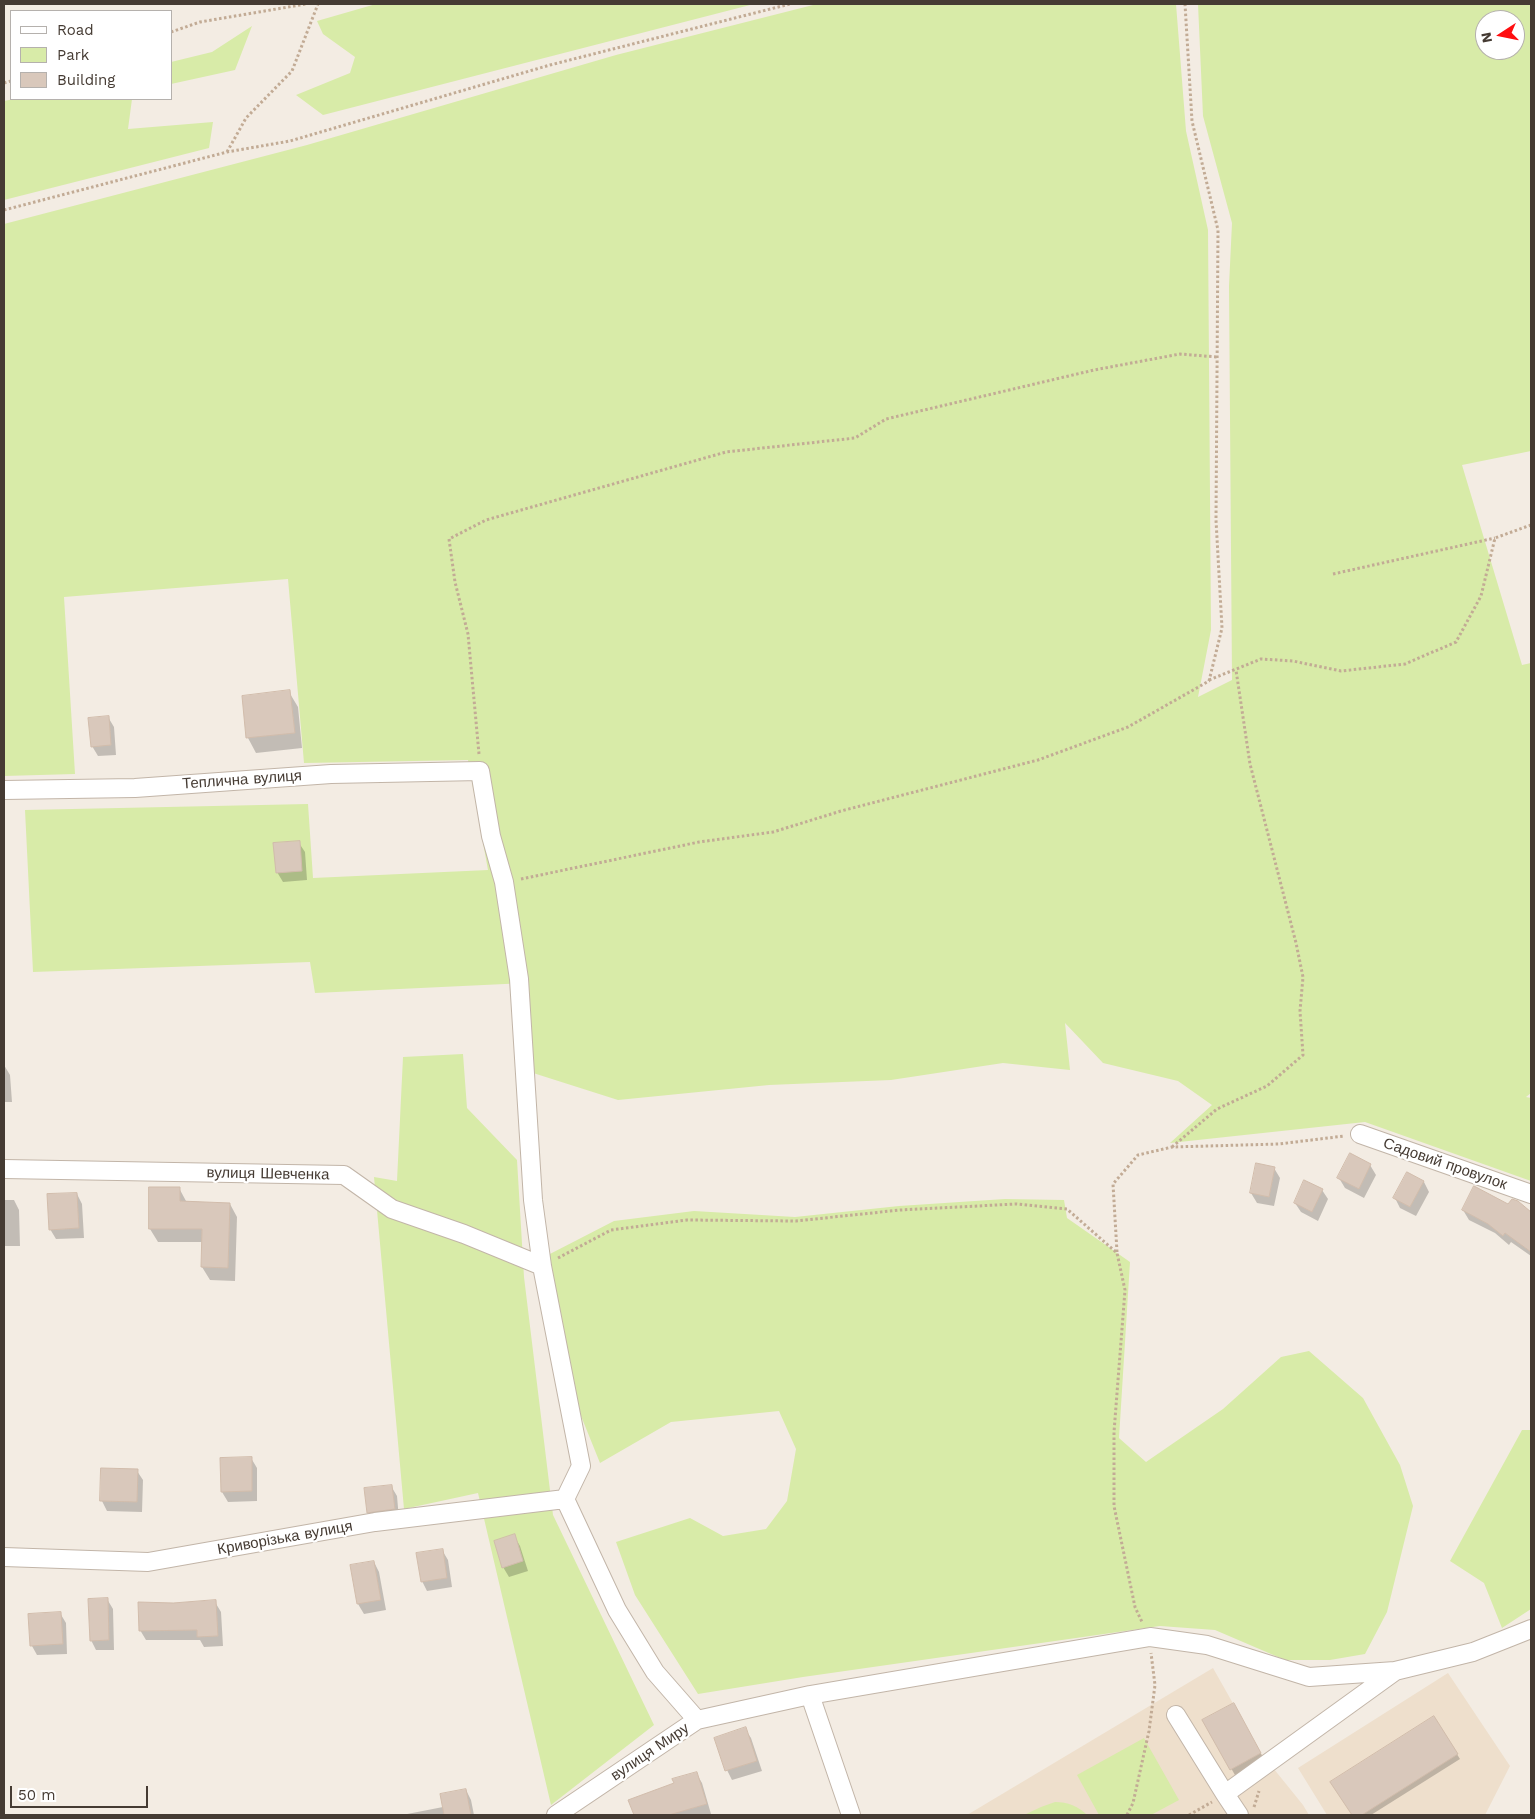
<!DOCTYPE html>
<meta charset="utf-8">
<style>
body{margin:0}
#map{position:relative;width:1535px;height:1819px;overflow:hidden;background:#f3ece3;font-family:"Work Sans",sans-serif}
canvas{display:block}
.frame{position:absolute;inset:0;border:5px solid #453b33;pointer-events:none}
.legend{position:absolute;left:10px;top:10px;width:162px;height:90px;box-sizing:border-box;background:#fff;border:1px solid #b5b1ad;margin:0;padding:6px 9px;list-style:none;font-size:15px;color:#453b33}
.legend li{display:flex;align-items:center;gap:10px;height:25px}
.legend b{width:25px;border:1px solid #b5b1ad}
.north{position:absolute;left:1475px;top:10px;width:50px;height:50px;box-sizing:border-box;background:#fff;border:1px solid #b5b1ad;border-radius:50%;rotate:259deg;font-size:14px;font-weight:700;line-height:20px;text-align:center;color:#453b33}
.north::after{content:'';display:block;margin:auto;width:18px;height:22px;background:#ff0e10;clip-path:polygon(50% 0,100% 100%,50% 72%,0 100%)}
.scale{position:absolute;left:10px;top:1786px;width:138px;height:22px;box-sizing:border-box;border:2px solid #453b33;border-top:0;padding-left:6px;font-size:15px;line-height:18px;white-space:nowrap;color:#453b33;-webkit-text-stroke:4px #fff;paint-order:stroke}
</style>
<div id="map">
<canvas width="1535" height="1819"></canvas>
<div class="frame"></div>
<ul class="legend">
<li><b style="height:6px;background:#fff"></b>Road</li>
<li><b style="height:14px;background:#d8eba8"></b>Park</li>
<li><b style="height:14px;background:#d9c8bb"></b>Building</li>
</ul>
<div class="north">N</div>
<div class="scale">50 m</div>
</div>
<script>
const g = document.querySelector('canvas').getContext('2d');
g.lineJoin = 'round';
function paint(path, color) {
  g.fillStyle = color;
  g.fill(path, 'evenodd');
}
function stroke(path, color, width, dash) {
  g.strokeStyle = color;
  g.lineWidth = width;
  g.lineCap = dash ? 'butt' : 'round';
  g.setLineDash(dash || []);
  g.stroke(path);
}
function drawText(font, color, halo, rows, align = 'center') {
  g.font = font + ' "Work Sans",sans-serif';
  g.lineWidth = 4.5;
  g.setLineDash([]);
  g.textBaseline = 'middle';
  g.strokeStyle = halo;
  g.fillStyle = color;
  for (const [text, x, y, turn = 0] of rows) {
    g.save();
    g.translate(x, y);
    g.rotate((+turn || 0) * Math.PI / 180);
    g.textAlign = isNaN(turn) ? turn : align;
    if (halo) g.strokeText(text, 0, 0);
    g.fillText(text, 0, 0);
    g.restore();
  }
}
const education = new Path2D(`
 M1213 1668 1261 1753 1303 1805 1309 1815H967Z
 M1448 1673 1510 1766 1485 1815H1327L1298 1768Z`);
const green = new Path2D(`
 M376 4H754L323 115 296 95 350 73 355 57 323 34 317 21Z
 M817 4H1176L1186 131 1208 230 1211 630 1198 697 1232 680 1229 286 1232 223 1203 116 1198 4H1531V451L1462 465 1522 665 1531 663V1093L1526 1097 1531 1098V1181L1365 1122 1170 1143 1212 1105 1178 1081 1103 1063 1065 1023 1070 1070 1003 1063 891 1080 769 1085 618 1100 530 1072V1014L526 983 315 993 310 962 33 972 25 810 308 804 313 878 488 870 468 760 304 763 288 579 64 597 75 774 4 776V224L307 145 616 55ZM1485 20H1515V50H1485Z
 M252 26 235 70 171 84V62L212 52Z
 M14 99H132L128 129 213 122 209 148 4 200V101Z
 M463 1054 467 1108 517 1160 524 1277 553 1515 654 1725 551 1805 478 1493 404 1509 374 1177 397 1181 403 1057Z
 M1005 1199 1064 1200 1067 1218 1130 1262 1119 1438 1146 1462 1223 1409 1281 1357 1309 1351 1363 1398 1400 1465 1413 1506 1387 1612 1365 1654 1330 1660H1285L1215 1630 1160 1626 803 1677 698 1694 635 1595 616 1542 690 1518 723 1536 766 1529 787 1501 796 1449 779 1411 671 1422 600 1463 575 1401 546 1256 614 1221 694 1211 795 1217 899 1206Z
 M1522 1430H1531V1609L1502 1628 1484 1583 1450 1561Z
 M1144 1738 1179 1800 1151 1815H1099L1077 1775Z
 M1055 1802C1068 1802 1078 1806 1087 1815H1024L1041 1807Z`);
const shadow = new Path2D(`
 M289 692 298 707 302 748 256 753 248 738 243 697Z
 M108 717 114 727 116 755 98 756 92 746Z
 M299 843 305 852 307 880 283 882 277 872Z
 M4 1065 10 1075 12 1102H4Z
 M1370 1165 1376 1175 1364 1198 1345 1188 1339 1178Z
 M1274 1168 1280 1178 1274 1206 1257 1203 1251 1193Z
 M1408 1173 1424 1182 1429 1192 1416 1216 1400 1208 1395 1198Z
 M179 1188 186 1201 230 1204 237 1217 235 1281 210 1280 202 1267 203 1242H158L150 1229Z
 M1322 1190 1328 1199 1318 1221 1301 1212 1295 1203Z
 M77 1194 82 1204 84 1238 56 1239 50 1229Z
 M4 1200H14L19 1210 20 1246H4Z
 M1508 1205 1531 1215V1256L1511 1242 1509 1245 1495 1233 1469 1220 1463 1210Z
 M251 1458 257 1468V1501L228 1502 222 1492Z
 M137 1471 143 1480 142 1512 107 1511 102 1501Z
 M391 1486 397 1496 399 1519 374 1522 368 1512Z
 M514 1536 520 1546 528 1571 509 1577 503 1567Z
 M442 1550 448 1560 452 1587 427 1591 422 1581Z
 M374 1562 379 1572 386 1610 364 1614 358 1604Z
 M107 1599 113 1609 114 1650H96L91 1640Z
 M215 1602 221 1612 223 1646 204 1647 200 1640H146L140 1630 173 1604Z
 M60 1613 66 1623 67 1654 37 1655 32 1646Z
 M1233 1704 1269 1768 1240 1784 1204 1720Z
 M1434 1718 1460 1759 1371 1815H1353L1332 1783Z
 M745 1729 751 1738 762 1771 732 1780 727 1770Z
 M696 1773 702 1783 711 1814 707 1815H636L630 1800 675 1784Z
 M466 1790 471 1800 474 1815H402L443 1807Z`);
const building = new Path2D(`
 M290 690 295 733 246 738 242 696Z
 M109 716 111 745 91 747 88 718Z
 M300 841 302 871 276 873 273 843Z
 M1350 1153 1371 1164 1359 1189 1337 1178Z
 M1256 1163 1275 1167 1269 1197 1250 1193Z
 M1407 1172 1424 1181 1410 1207 1393 1198Z
 M1304 1180 1323 1189 1312 1212 1294 1203Z
 M1474 1186 1508 1204 1512 1199 1518 1201 1531 1212V1252L1505 1233 1503 1236 1488 1224 1462 1210Z
 M149 1187H180V1201L230 1203 228 1268 201 1267 202 1229H149Z
 M77 1193 79 1228 49 1230 47 1194Z
 M252 1457V1491L221 1492 220 1458Z
 M101 1468 138 1469 137 1502 100 1501Z
 M392 1485 395 1509 367 1513 364 1488Z
 M515 1534 523 1561 502 1568 494 1541Z
 M443 1549 447 1578 421 1582 416 1553Z
 M374 1561 381 1600 357 1604 350 1565Z
 M108 1598 109 1640 90 1641 88 1599Z
 M216 1600 218 1636 197 1637V1630L139 1631 138 1602 173 1603Z
 M61 1612 63 1644 30 1646 28 1614Z
 M1234 1703 1261 1753 1230 1770 1202 1720Z
 M1434 1716 1458 1754 1362 1815H1352L1330 1782Z
 M746 1727 757 1761 725 1771 714 1738Z
 M697 1772 707 1804 669 1815H634L628 1800 674 1783 672 1779Z
 M466 1789 471 1815H444L440 1794Z`);
const path = new Path2D(`
 M171 32 200 22 306 4
 M4 83 11 81
 M227 152 246 118 292 71 318 4
 M4 210 227 152 290 141 550 65 790 4
 M1333 574 1495 538
 M1209 680 1261 659 1293 661 1341 671 1405 664 1456 642 1481 596 1495 538 1531 525
 M479 754 468 634 455 582 449 539 486 520 726 452 855 438 886 419 1094 370 1180 354 1217 357
 M521 879 699 842 773 832 841 811 1038 760 1128 727 1209 681 1222 628 1216 520 1218 230 1192 121 1185 4
 M1172 1147 1217 1109 1267 1086 1303 1055 1300 1011 1303 977 1296 943 1250 764 1236 670
 M1117 1252 1113 1184 1138 1155 1172 1147 1279 1144 1344 1136
 M558 1258 611 1230 687 1220 796 1221 900 1210 1016 1204 1067 1209 1117 1253 1125 1290 1114 1432V1506L1135 1607 1142 1622
 M1254 1807 1259 1791
 M1127 1815 1133 1803 1149 1731 1155 1685 1151 1653
 M1189 1815 1212 1802`);
const minor = new Path2D(`
 M4 790 135 788 331 774 480 771 491 836 504 882 519 979 533 1200 542 1266 581 1466 565 1499
 M1360 1134 1531 1194
 M4 1169 344 1175 392 1209 464 1234 542 1266
 M565 1499 617 1610 655 1672 697 1720
 M4 1557 148 1562 375 1522 565 1499
 M810 1695 851 1815
 M1176 1715 1225 1794
 M556 1815 697 1720 810 1695 1150 1637 1207 1645 1309 1677 1395 1671 1473 1652 1531 1629
 M1239 1815 1225 1794 1394 1672`);
const streetNames = [
 ["Теплична вулиця",242,780,-4],
 ["Садовий провулок",1445,1164,19],
 ["вулиця Шевченка",268,1174,1],
 ["Криворізька вулиця",285,1538,-10],
 ["вулиця Миру",650,1752,-34]
];
paint(education, '#eedfcc');
paint(green, '#d8eba8');
paint(shadow, '#0003');
paint(building, '#d9c8bb');
stroke(building, '#d1bcab', 1);
stroke(minor, '#c2b5a8', 20);
stroke(path, '#c2ab95', 3, [2.5, 2.5]);
stroke(minor, '#fff', 18);
drawText('15px', '#453b33', '#fff', streetNames);
</script>
